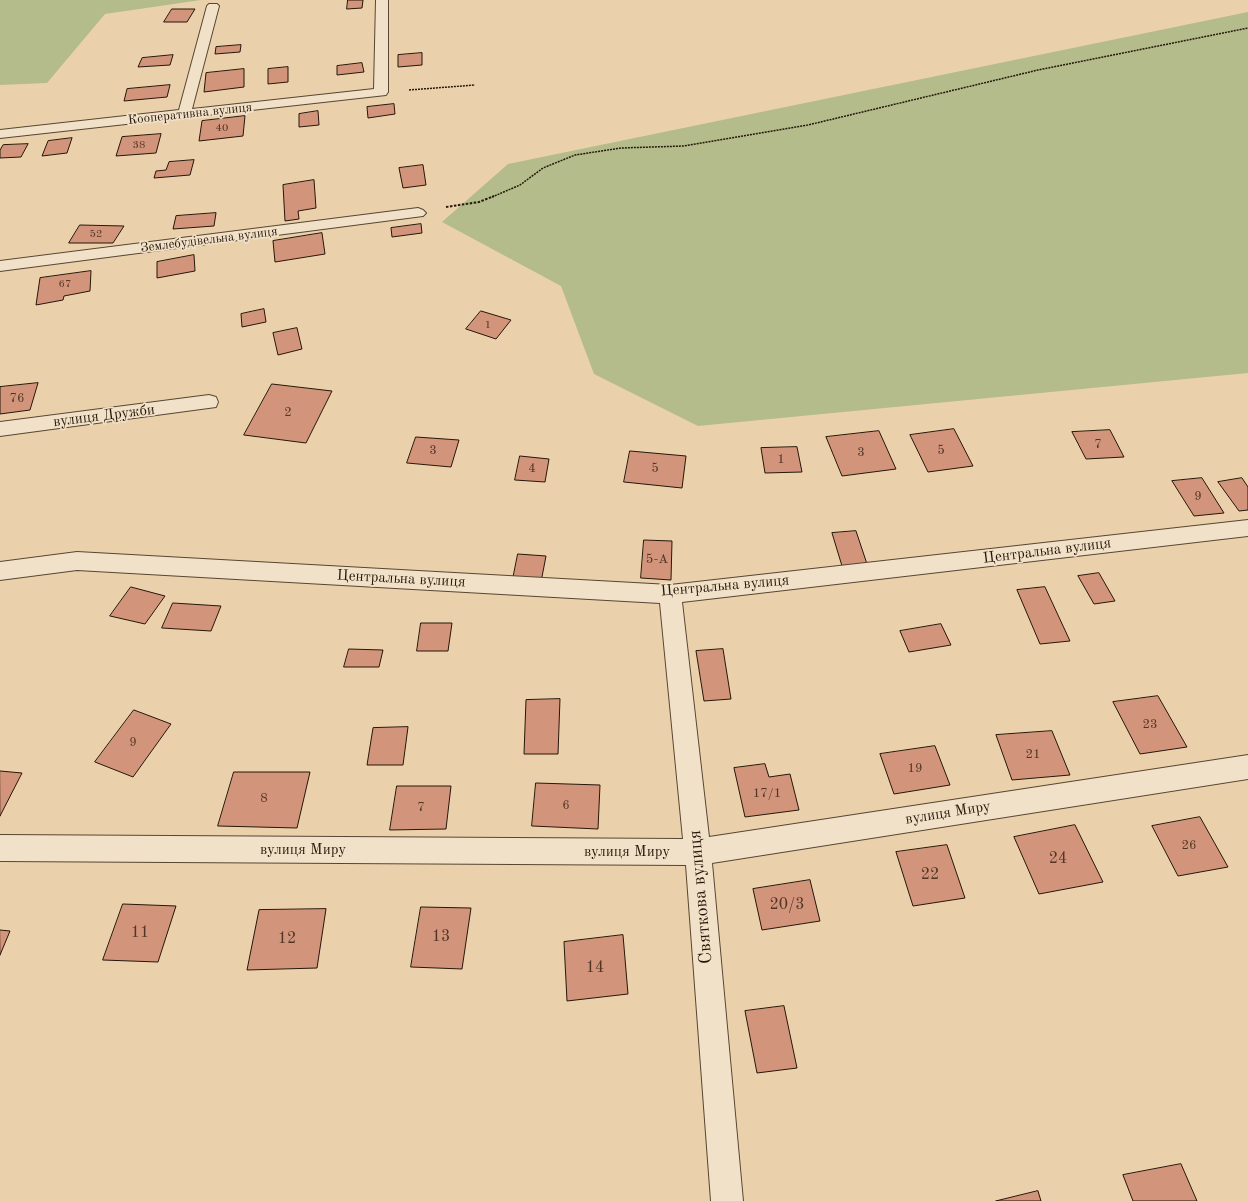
<!DOCTYPE html>
<meta charset="utf-8">
<style>
body{margin:0}
canvas{display:block;background:#ead1ab}
</style>
<canvas width="1248" height="1201"></canvas>
<script>
const g = document.querySelector('canvas').getContext('2d');
g.lineJoin = 'round';
function paint(path, color) {
  g.fillStyle = color;
  g.fill(path, 'evenodd');
}
function stroke(path, color, width, dash) {
  g.strokeStyle = color;
  g.lineWidth = width;
  g.lineCap = dash ? 'butt' : 'round';
  g.setLineDash(dash || []);
  g.stroke(path);
}
function drawText(font, color, halo, rows, align = 'center') {
  g.font = font + ' "Old Standard TT",serif';
  g.lineWidth = 3.5;
  g.setLineDash([]);
  g.textBaseline = 'middle';
  g.strokeStyle = halo;
  g.fillStyle = color;
  for (const [text, x, y, turn = 0] of rows) {
    g.save();
    g.translate(x, y);
    g.rotate((+turn || 0) * Math.PI / 180);
    g.textAlign = isNaN(turn) ? turn : align;
    if (halo) g.strokeText(text, 0, 0);
    g.fillText(text, 0, 0);
    g.restore();
  }
}
const green = new Path2D(`
 M0 0H201L105 14 47 83 0 85Z
 M1248 12V373L698 426 594 374 561 286 442 222 508 164Z`);
const building = new Path2D(`
 M348 0H363L362 8 347 9Z
 M172 9H195L187 22H164Z
 M241 45 240 52 215 54 216 47Z
 M422 53V65L398 67V55Z
 M173 55 170 65 138 67 142 58Z
 M362 63 364 72 337 75V66Z
 M288 67V82L268 84V69Z
 M244 69V87L204 92 206 73Z
 M170 85 167 97 124 101 127 89Z
 M394 104 395 114 368 118 367 107Z
 M318 111 319 125 299 127V114Z
 M245 116 243 136 199 141 202 121Z
 M161 134 156 153 116 156 122 137Z
 M72 138 67 153 42 156 48 141Z
 M28 144 21 157 0 158V150L3 145Z
 M194 160 190 175 154 178 156 171 166 170 169 162Z
 M423 165 426 185 403 188 399 168Z
 M314 180 316 208 298 211 299 219 285 221 283 185Z
 M216 213 214 226 173 229 176 216Z
 M421 224 422 233 392 237 391 228Z
 M80 225 124 226 113 243H69Z
 M322 233 325 254 275 262 273 241Z
 M194 255 195 271 157 278V262Z
 M91 271 90 291 64 296 63 300 36 305 40 278Z
 M264 309 266 322 242 327 241 314Z
 M481 311 511 320 496 339 466 329Z
 M297 328 302 349 278 355 273 333Z
 M38 383 30 410 0 414V387Z
 M272 384 332 391 306 443 244 435Z
 M954 429 973 466 928 472 910 435Z
 M1110 430 1124 457 1086 459 1072 432Z
 M879 431 896 469 842 476 826 437Z
 M416 437 459 440 451 467 407 463Z
 M797 447 802 472 765 473 761 448Z
 M630 451 686 456 682 488 624 482Z
 M520 456 549 459 545 482 515 480Z
 M1202 478 1224 513 1194 516 1172 481Z
 M1242 478 1248 487V510L1239 511 1218 482Z
 M856 531 867 564 842 566 832 533Z
 M644 540 672 541 671 580 641 578Z
 M518 554 546 556 541 582 513 579Z
 M1099 573 1115 601 1094 604 1078 576Z
 M131 587 165 596 145 624 110 616Z
 M1045 587 1070 641 1040 644 1017 590Z
 M173 603 221 606 211 631 162 628Z
 M421 623H452L448 651H417Z
 M941 624 951 645 909 652 900 631Z
 M349 649 383 650 379 667H344Z
 M723 649 731 699 704 701 696 651Z
 M1158 696 1187 747 1140 754 1113 702Z
 M560 699 558 754H524L526 700Z
 M134 710 171 724 133 777 95 762Z
 M408 727 403 765H367L373 728Z
 M1052 731 1070 775 1012 780 996 735Z
 M935 746 950 785 894 794 880 754Z
 M765 764 769 777 790 774 799 810 745 817 734 768Z
 M0 771 22 773 0 816Z
 M234 772H310L297 828 218 826Z
 M536 783 600 785 598 829 532 826Z
 M397 786H451L446 829 390 830Z
 M1200 817 1228 867 1178 876 1152 826Z
 M1075 825 1103 882 1039 894 1014 837Z
 M947 845 965 898 913 906 896 852Z
 M810 880 820 921 762 930 753 889Z
 M123 904 176 906 158 962 103 960Z
 M421 907 471 908 462 969 411 967Z
 M326 909 317 968 247 970 259 910Z
 M0 930 10 931 0 955Z
 M623 935 628 994 567 1001 564 942Z
 M784 1006 797 1068 757 1073 745 1011Z
 M1181 1164 1197 1201H1133L1123 1175Z
 M1038 1191 1041 1201H996Z`);
const pathFar1 = new Path2D(`
 M409 90 475 85
 M492 197 520 185 543 168 575 155 621 148 684 146 808 125 1038 70 1248 28`);
const path = new Path2D(`
 M446 207 479 202 494 196`);
const street = new Path2D(`
 M376 0H388V92L386 95 189 117 184 119 180 118 0 138V130L179 110 207 6 209 4H217L219 6 192 109 374 89Z
 M418 208 423 210 426 213 423 216 0 271V261Z
 M209 395 216 397 218 402 216 407 0 436V422Z
 M1248 520V536L682 602 709 837 1248 755V779L712 863 743 1201H711L686 865 0 861V835L683 839 660 603 77 570 0 580V562L77 552 670 585Z`);
const farNumbernames = [
 ["40",222,128],
 ["38",139,145],
 ["52",96,234],
 ["67",65,284],
 ["1",488,325]
];
const farStreetnames = [
 ["Кооперативна вулиця",190,114,-6],
 ["Землебудівельна вулиця",209,240,-7]
];
const numberNames = [
 ["76",17,399],
 ["2",288,413],
 ["7",1098,445],
 ["3",433,451],
 ["5",941,451],
 ["3",861,453],
 ["1",781,460],
 ["4",532,469],
 ["5",655,469],
 ["9",1198,497],
 ["5-А",657,560],
 ["23",1150,725],
 ["9",133,743],
 ["21",1033,755],
 ["19",915,769],
 ["17/1",767,794],
 ["8",264,799],
 ["6",566,806],
 ["7",421,808],
 ["26",1189,846]
];
const streetNames = [
 ["вулиця Дружби",104,416,-7],
 ["Центральна вулиця",1047,551,-7],
 ["Центральна вулиця",401,579,3],
 ["Центральна вулиця",725,586,-5],
 ["вулиця Миру",948,813,-9],
 ["вулиця Миру",303,850],
 ["вулиця Миру",627,852]
];
const nearNumbernames = [
 ["24",1058,859],
 ["22",930,875],
 ["20/3",787,905],
 ["11",140,933],
 ["13",441,937],
 ["12",287,939],
 ["14",595,968]
];
const nearStreetnames = [
 ["Святкова вулиця",701,897,-95]
];
paint(green, '#b4bc8b');
paint(building, '#d2947a');
stroke(building, '#261709', 1);
stroke(street, '#574632', 2);
stroke(pathFar1, '#261709', 1.5, [2, 1]);
stroke(path, '#261709', 2, [2.5, 1.5]);
paint(street, '#f1e1c8');
drawText('11px', '#513625', null, farNumbernames);
drawText('13px', '#261709', '#f1e1c8', farStreetnames);
drawText('13px', '#513625', null, numberNames);
drawText('15px', '#261709', '#f1e1c8', streetNames);
drawText('16px', '#513625', null, nearNumbernames);
drawText('18px', '#261709', '#f1e1c8', nearStreetnames);
</script>
